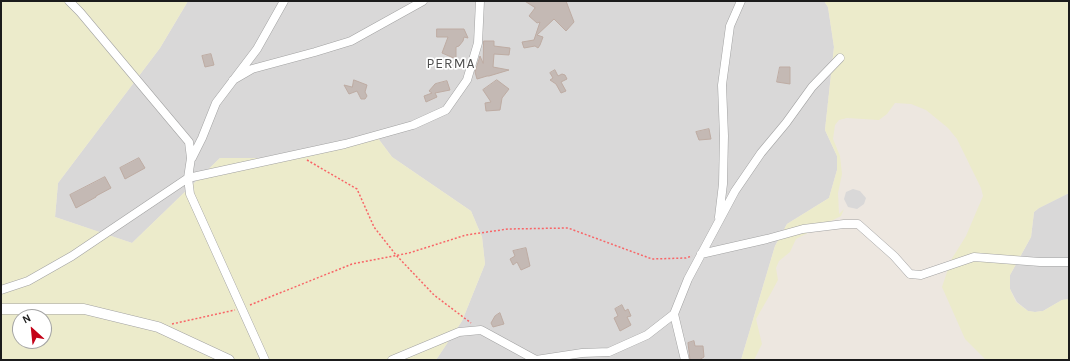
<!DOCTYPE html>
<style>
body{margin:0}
#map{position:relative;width:1070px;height:361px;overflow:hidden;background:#ede7e0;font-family:Karla,sans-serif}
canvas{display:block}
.frame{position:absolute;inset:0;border:2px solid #1b1b1b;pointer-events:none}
.north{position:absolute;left:12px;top:309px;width:40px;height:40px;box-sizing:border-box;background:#fff;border:1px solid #a4a4a4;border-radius:50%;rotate:333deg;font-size:11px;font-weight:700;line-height:16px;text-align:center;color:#1b1b1b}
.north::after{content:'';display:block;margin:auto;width:14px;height:18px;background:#c40218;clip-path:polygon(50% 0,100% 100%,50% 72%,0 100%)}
</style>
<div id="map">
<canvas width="1070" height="361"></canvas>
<div class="frame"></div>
<div class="north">N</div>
</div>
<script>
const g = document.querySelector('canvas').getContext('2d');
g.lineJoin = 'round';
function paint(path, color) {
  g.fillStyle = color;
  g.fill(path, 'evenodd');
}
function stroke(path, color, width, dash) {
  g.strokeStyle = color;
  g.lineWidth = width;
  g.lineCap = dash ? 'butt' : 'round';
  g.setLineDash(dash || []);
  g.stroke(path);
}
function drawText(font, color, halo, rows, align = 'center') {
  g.font = font + ' Karla,sans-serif';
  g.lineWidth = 3.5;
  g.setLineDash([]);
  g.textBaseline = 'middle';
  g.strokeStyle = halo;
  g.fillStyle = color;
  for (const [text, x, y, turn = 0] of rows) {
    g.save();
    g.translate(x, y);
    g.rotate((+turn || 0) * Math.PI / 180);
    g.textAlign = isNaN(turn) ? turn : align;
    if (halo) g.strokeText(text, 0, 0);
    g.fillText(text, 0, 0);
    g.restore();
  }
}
const residential = new Path2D(`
 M188 1H824L828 7 834 47 825 130 837 156V170L829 198 787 224 775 246 741 360H436L462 321 485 264 482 237 471 211 392 157 374 133 273 158H220L132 243 55 217 58 183 160 48Z
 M853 189 860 191 866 198 864 204 857 209 848 207 844 199 846 192Z
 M1069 193V299L1062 300 1043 311 1035 312 1028 311 1017 302 1010 289V275L1031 237 1034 212 1039 208Z`);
const farmland = new Path2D(`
 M1 1H188L160 48 58 183 55 217 132 243 220 158H273L374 133 392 157 471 211 482 237 485 264 462 321 436 360H1ZM20 317H44V341H20Z
 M824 1H1069V193L1039 208 1034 212 1031 237 1010 275V289L1016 302 1028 311 1035 312 1043 311 1062 300 1069 299V360L985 359 965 339 942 287 951 260 966 236 983 196 981 188 957 139 948 128 926 110 911 104 895 103 887 114 879 120 847 118 839 120 835 125 833 139 840 156 842 174 838 193 839 214 844 209 841 216 796 239 790 252 779 261 776 268 778 280 771 293 756 319 762 344 754 360H741L775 246 787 224 829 198 837 170V156L825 130 834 47 828 7Z`);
const building = new Path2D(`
 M525 1H566L574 22 566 31 554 19 537 35 543 37 540 45 538 48 535 46 524 48 522 42 534 40 540 22 537 23 529 16 535 8Z
 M437 29H464L468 38 464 37 463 41 459 46 456 47V59L442 53 448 37H437Z
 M484 41H494V46L510 48 509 55 494 54 493 67 509 70 489 76H487L477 79 475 72 480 56 483 63Z
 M211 54 214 65 205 67 202 56Z
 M780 67H790V84L777 82Z
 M555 70 558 76 562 74 565 75 567 79 561 82 566 91 561 93 556 84 550 80 553 78 550 73Z
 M354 80 367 85 365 92 367 96 365 99H361L357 91 349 94 344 85 352 87Z
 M497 80 509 89 502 98 500 110 486 111 485 103 491 102 483 90Z
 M447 81 450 90 435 93 437 97 426 102 424 96 432 93 429 91 435 84Z
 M709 129 711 139 699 140 696 132Z
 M139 158 145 168 125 179 120 168Z
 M105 177 111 188 96 196V197L76 208 70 195Z
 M526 248 530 266 521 270 517 262 513 265 510 259 515 256 513 251Z
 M622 305 625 311 628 309 631 316 627 317 631 325 620 331 614 318 618 316 615 309Z
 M500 313 504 324 493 327 491 323 495 316Z
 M694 341 695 346H703L704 357 699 360H690L688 343Z`);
const path = new Path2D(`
 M307 160 357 189 374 227 396 255 434 295 471 323
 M250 305 352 264 409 253 466 235 508 229 568 228 652 259 686 258 692 256
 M172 324 235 310`);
const minor = new Path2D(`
 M69 1 80 12 189 142 191 158 188 178 190 194 265 360
 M233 80 252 69 315 52 351 41 423 1
 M192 158 202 138 216 103 257 49 284 1
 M719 217 723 184 724 136 722 85 730 26 741 1
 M701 254 767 239 803 229 844 224H858L894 256 910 274 921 275 974 257 1040 262H1069
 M1 290 28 281 72 256 188 178 345 144 413 125 446 110 467 80 478 43 480 1
 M674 314 685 360
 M392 360 459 332 481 330 536 360
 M536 360 582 353 609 352 647 335 674 314 688 279 735 191 761 153 786 123 812 87 840 58`);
const tertiary = new Path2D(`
 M1 309H84L158 327 229 360`);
const quarterNames = [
 ["PERMA",451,64]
];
paint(residential, '#d9d8d8');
paint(farmland, '#ecebcb');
paint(building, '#c4b9b4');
stroke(building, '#beaca3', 1);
stroke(minor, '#a2a2a2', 9);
stroke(tertiary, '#a2a2a2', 11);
stroke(path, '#f86567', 1.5, [2, 2]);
stroke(minor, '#fff', 8);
stroke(tertiary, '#fff', 10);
g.letterSpacing = '1px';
drawText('14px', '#4e4e4e', '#fff', quarterNames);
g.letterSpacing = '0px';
</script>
